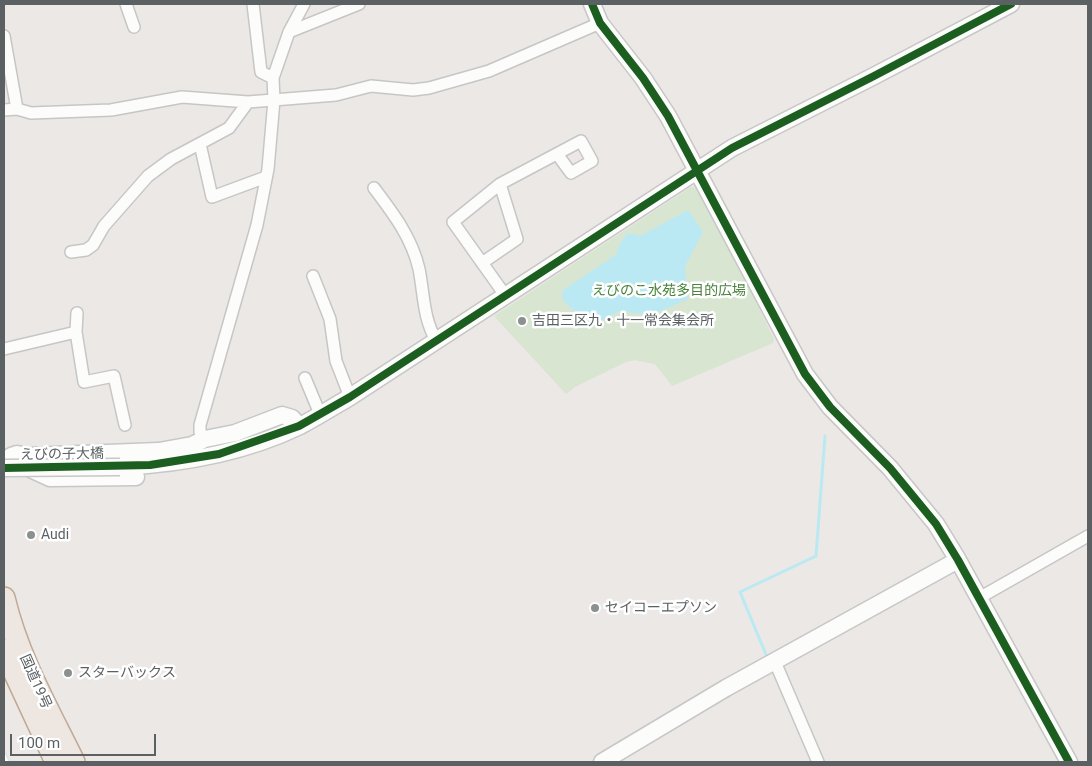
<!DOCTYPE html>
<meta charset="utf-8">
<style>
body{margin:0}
#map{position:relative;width:1092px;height:766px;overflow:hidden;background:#ebe8e5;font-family:Roboto,sans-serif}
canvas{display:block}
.frame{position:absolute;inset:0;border:5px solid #5b6063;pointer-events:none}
.scale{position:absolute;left:10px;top:734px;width:146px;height:22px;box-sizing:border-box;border:2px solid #5b6063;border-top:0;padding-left:6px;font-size:15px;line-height:18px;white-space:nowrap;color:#5b6063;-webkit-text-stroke:4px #fff;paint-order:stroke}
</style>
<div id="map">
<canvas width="1092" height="766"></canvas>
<div class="frame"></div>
<div class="scale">100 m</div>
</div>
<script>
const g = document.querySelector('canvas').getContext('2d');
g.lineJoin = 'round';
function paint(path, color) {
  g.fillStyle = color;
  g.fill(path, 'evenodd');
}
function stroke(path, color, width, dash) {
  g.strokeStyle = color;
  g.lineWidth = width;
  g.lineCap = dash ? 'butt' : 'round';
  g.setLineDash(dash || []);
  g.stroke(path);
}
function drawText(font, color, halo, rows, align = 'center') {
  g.font = font + ' Roboto,"Noto Sans JP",sans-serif';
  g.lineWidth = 5;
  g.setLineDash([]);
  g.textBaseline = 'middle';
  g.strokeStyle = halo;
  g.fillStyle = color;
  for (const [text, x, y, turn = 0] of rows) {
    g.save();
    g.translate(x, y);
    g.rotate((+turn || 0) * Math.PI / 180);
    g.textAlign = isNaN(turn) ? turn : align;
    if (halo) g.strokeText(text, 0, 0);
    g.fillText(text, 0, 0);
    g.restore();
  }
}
const green = new Path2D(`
 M691 187 700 188 774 339 773 343 672 386 655 364 635 360 626 362 575 387 566 394 494 316Z`);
const water = new Path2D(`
 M688 210 703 232 685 266 688 299 651 315 620 311 594 324 575 312 562 299 563 290 616 255 619 245 628 233 640 236Z`);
const stream = new Path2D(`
 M767 657 740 592 816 556 825 436`);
const street = new Path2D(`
 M126 4 134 27
 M253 4 261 72 273 78
 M289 32 359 4
 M4 36 17 109
 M4 110 17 109 31 113 111 110 182 97 248 102 336 95 371 86 413 90 429 88 489 71 600 23
 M200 144 212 197 266 177
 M374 188C393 213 412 238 419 269 424 294 423 318 436 340
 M71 252 86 250 93 245 104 226 148 176 171 159 229 128 248 102
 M482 263 517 239 500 184
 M313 276 330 319 336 361 350 397
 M505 295 453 222 500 184 581 141 592 161 571 173 557 154
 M76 332 84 382 114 376 125 425
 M4 349 76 332 77 313
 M305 378 320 414
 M205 439 200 432V425L257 225 268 169 274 100 273 78 289 32 304 4
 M979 598 1088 536
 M775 662 818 762`);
const secondary = new Path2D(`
 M592 4 600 23 643 78 668 116 805 374 830 407 890 468 936 524 958 560 1069 762
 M11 456 17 454 28 456 159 451 192 445 205 439 235 433 282 415 292 418 299 426
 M24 466 50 478 136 477
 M120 467C181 464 244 453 300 426 317 417 333 407 350 397L732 148 874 76 1011 4
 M602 762 726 688 958 560`);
const highway = new Path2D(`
 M4 598C18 657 48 709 74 762
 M4 650 56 762`);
const rail = new Path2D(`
 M4 755 7 762`);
const secondaryBridge = new Path2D(`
 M4 468 120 467`);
const cycleway = new Path2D(`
 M592 4 600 23 643 78 668 116 805 374 830 407 890 468 936 524 958 560 1069 762
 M4 468 150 465 219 454 299 426 350 397 732 148 874 76 1011 4`);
const markers = [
 [522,321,5,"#8d9090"],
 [31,535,5,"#8d9090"],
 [595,608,5,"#8d9090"],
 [68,673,5,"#8d9090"]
];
const parkNames = [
 ["えびのこ水苑多目的広場",669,291]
];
const poiNames = [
 ["吉田三区九・十一常会集会所",532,321],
 ["Audi",41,535],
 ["セイコーエプソン",605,608],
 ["スターバックス",78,673]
];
const streetNames = [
 ["えびの子大橋",62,455,-1],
 ["国道19号",35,682,66]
];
paint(green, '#d8e5d1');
paint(water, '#bbe9f3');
stroke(stream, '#bbe9f3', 3);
stroke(street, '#c7c6c6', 14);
stroke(secondary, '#c7c7c7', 19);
stroke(highway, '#c0a895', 24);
stroke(street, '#fcfcfb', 11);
stroke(secondary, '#fcfcfb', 16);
stroke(highway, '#eee7e1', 21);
stroke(rail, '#e1e1e1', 5);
stroke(rail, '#fff', 3, [9]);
stroke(secondaryBridge, '#c7c7c7', 19, []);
stroke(secondaryBridge, '#fcfcfb', 16);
stroke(cycleway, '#1b5e20', 8);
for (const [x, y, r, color] of markers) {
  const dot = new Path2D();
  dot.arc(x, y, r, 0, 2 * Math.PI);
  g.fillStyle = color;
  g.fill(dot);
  stroke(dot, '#fff', 2);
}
drawText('14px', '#49823b', '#fff', parkNames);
drawText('14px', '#5b6063', '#fff', poiNames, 'left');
drawText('14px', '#5b6063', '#fff', streetNames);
</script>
